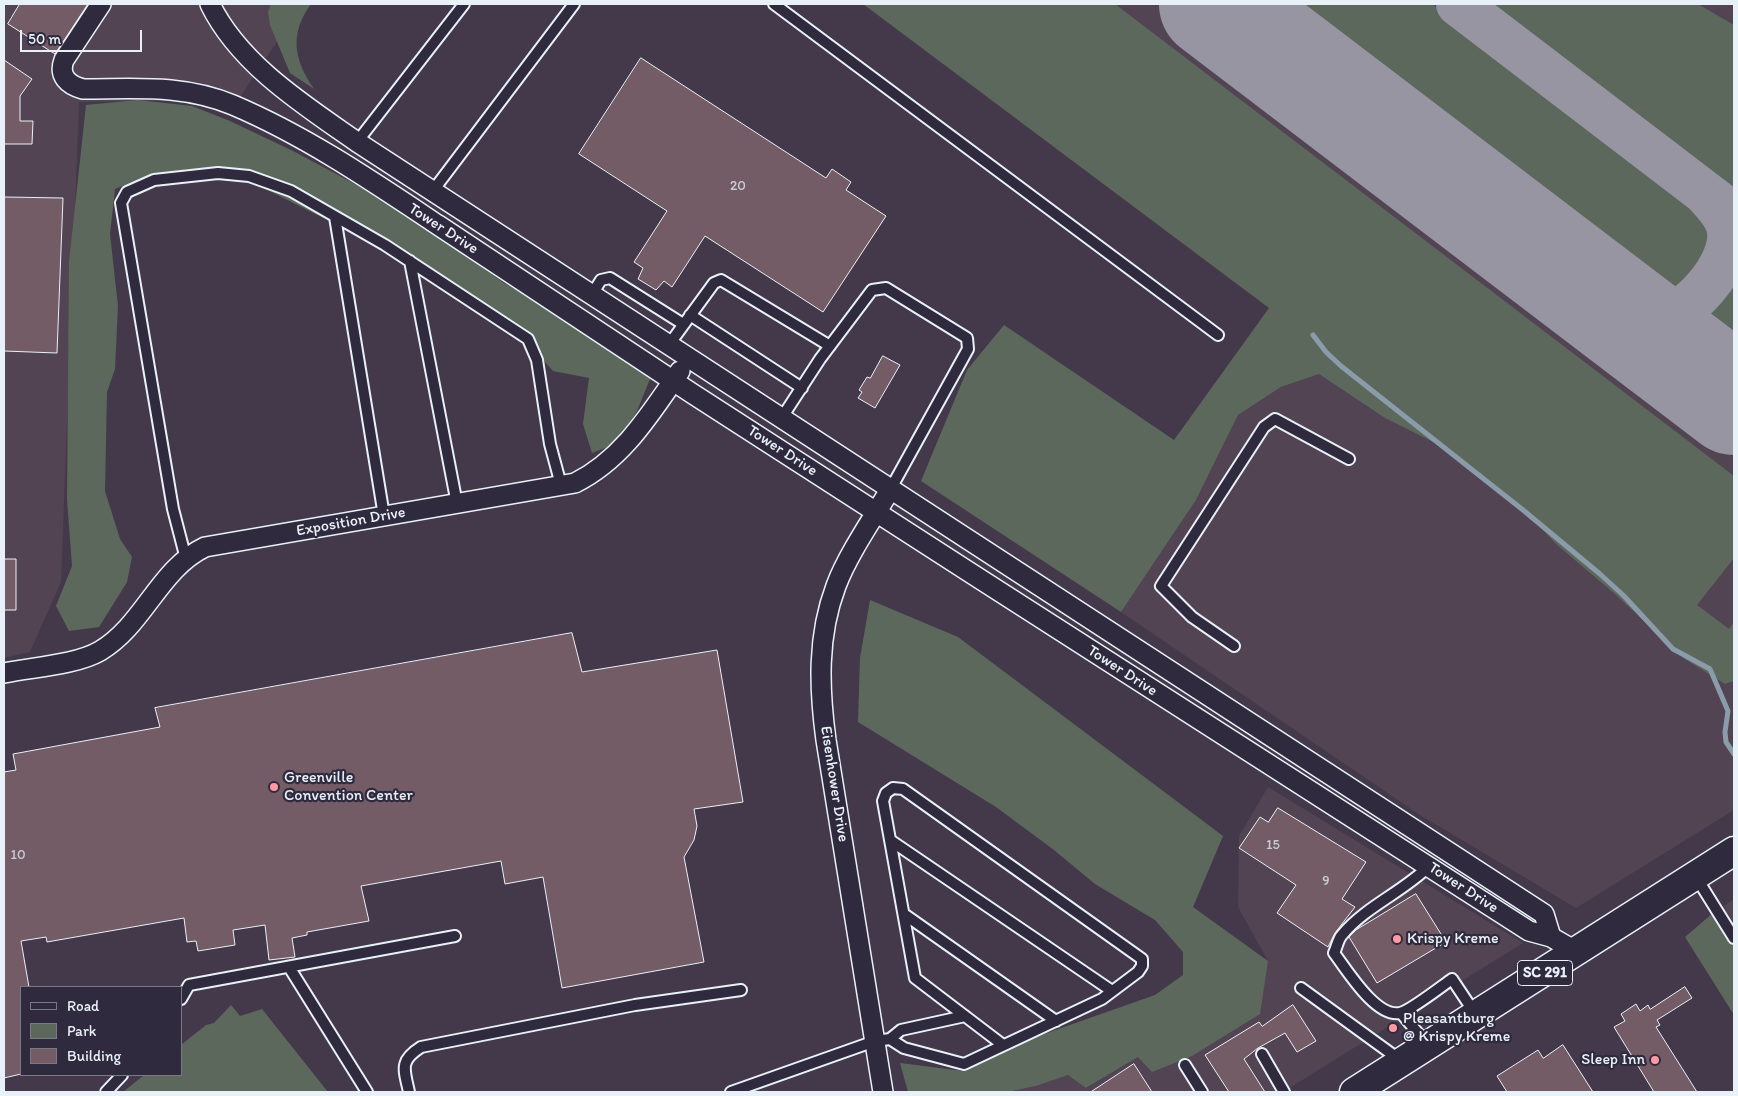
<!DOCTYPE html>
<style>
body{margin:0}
#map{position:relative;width:1738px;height:1096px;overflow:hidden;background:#44394a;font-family:Itim,sans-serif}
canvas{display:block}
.frame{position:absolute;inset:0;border:5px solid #e8f1f8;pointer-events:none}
.legend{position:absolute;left:20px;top:986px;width:162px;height:90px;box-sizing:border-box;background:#2f2a3d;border:1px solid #797a88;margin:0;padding:6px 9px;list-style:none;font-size:15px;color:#e8f1f8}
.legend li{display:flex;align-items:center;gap:10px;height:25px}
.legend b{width:25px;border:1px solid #797a88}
.scale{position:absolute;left:20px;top:30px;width:122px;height:22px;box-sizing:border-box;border:2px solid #e8f1f8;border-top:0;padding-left:6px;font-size:15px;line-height:18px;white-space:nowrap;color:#e8f1f8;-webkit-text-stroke:4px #2f2a3d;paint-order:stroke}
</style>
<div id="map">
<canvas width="1738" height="1096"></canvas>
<div class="frame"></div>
<ul class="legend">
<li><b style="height:6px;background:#2f2a3d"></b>Road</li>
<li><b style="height:14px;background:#5d685d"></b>Park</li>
<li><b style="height:14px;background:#745c67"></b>Building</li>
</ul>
<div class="scale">50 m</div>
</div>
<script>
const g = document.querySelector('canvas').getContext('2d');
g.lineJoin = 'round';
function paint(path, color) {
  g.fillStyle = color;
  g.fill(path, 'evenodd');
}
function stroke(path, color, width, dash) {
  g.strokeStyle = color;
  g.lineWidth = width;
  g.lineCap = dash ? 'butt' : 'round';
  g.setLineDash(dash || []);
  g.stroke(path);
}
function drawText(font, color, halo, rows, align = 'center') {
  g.font = font + ' Itim,sans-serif';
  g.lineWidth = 4.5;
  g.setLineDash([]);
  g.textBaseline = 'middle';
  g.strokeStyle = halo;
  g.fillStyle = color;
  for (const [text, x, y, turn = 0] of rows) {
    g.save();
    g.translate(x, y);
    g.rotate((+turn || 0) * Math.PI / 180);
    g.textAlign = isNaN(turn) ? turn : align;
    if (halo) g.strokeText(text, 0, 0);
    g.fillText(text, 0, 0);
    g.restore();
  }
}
const built = new Path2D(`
 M4 4H302L230 112 196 100 79 102 61 582 30 652 4 658Z
 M879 4H1734V25L1711 12 1734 31V627L1721 644Z
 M1319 374 1385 418 1441 446 1516 502 1556 544 1725 684 1734 681V810L1576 908 1420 815 1121 612 1196 500 1238 415 1281 387Z
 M1268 787 1523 943 1283 1092H1008L1036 1086 1068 1075 1087 1088 1138 1057 1268 961 1238 907 1239 836Z
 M1734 899V945L1713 913Z`);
const green = new Path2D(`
 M271 4H311C289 34 294 60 314 89L290 73 270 25 268 12Z
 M863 4H1115L1734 476V558L1697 605 1729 629 1734 622V681L1725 684 1685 659 1615 594 1556 544 1516 502 1441 446 1385 418 1319 374 1281 387 1238 415 1196 500 1121 612 921 481 967 370 1004 325 1174 440 1269 308Z
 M1300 4H1432L1702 209C1729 240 1706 269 1681 292Z
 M1480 4H1698L1734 25V199Z
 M138 100 192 106 230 121 293 151 355 184 432 232 504 283 560 314 652 374 637 411 618 443 592 453 583 424 589 378 553 371 522 336 371 242 226 169H188L135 181 115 189 110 234 118 306 115 369 107 392 105 491 120 539 132 557 127 582 99 627 69 631 56 606 72 566 67 499 69 262 86 105Z
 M1734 273V333L1708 313 1714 296Z
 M870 600 958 637 1223 836 1193 907 1268 961 1260 1014 1192 1056 1152 1072 1138 1057 1086 1088 1068 1075 1036 1086 1008 1092H908L900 1063 963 1071 1030 1039 1155 995 1183 975V952L1155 920 1095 884 1054 850 996 807 858 722 860 658Z
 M1713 913 1734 945V1015L1685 937Z
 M231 1005 240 1016 262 1009 328 1092H123L144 1075H181V1045L206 1025 214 1023Z`);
const stream = new Path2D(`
 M1313 335 1326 352 1341 366 1523 510 1600 574 1624 596 1673 649 1710 669 1728 711 1725 732 1726 742 1734 754`);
const taxiway = new Path2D(`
 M1260 4 1263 32 1277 52
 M1458 4 1734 215
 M1616 310C1626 315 1636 321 1648 321 1685 322 1738 262 1728 226 1724 212 1713 202 1704 192`);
const runway = new Path2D(`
 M1214 4 1734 400`);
const building = new Path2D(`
 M20 4H88L55 54 8 24Z
 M641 58 826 178 832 169 851 182 846 190 886 216 823 312 705 236 672 287 664 281 656 290 638 279 643 268 634 262 667 211 579 154Z
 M4 60 32 79 20 96V121H33L32 144H4Z
 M4 197 63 198 57 353 4 351Z
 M883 356 900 365 875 408 858 398 862 392 859 390 867 377 870 378Z
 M4 559H16V610H4Z
 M572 633 582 672 717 650 743 802 694 809 697 826 694 840 684 857 704 962 562 988 543 877 505 884 501 861 361 886 369 921 307 932V935L292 938 295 957 269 960 265 925 233 930 235 945 198 951 196 941 187 942 184 918 47 942 46 937 21 941 29 987H21V1074L4 1078V772L16 770 13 754 160 727 155 708Z
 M1278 808 1366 862 1342 899 1355 907 1335 933 1328 947 1277 913 1296 885 1239 848 1260 817 1268 822Z
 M1416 894 1446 942 1377 983 1349 937 1356 930Z
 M1685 987 1692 998 1657 1020 1660 1025 1656 1027 1697 1092H1654L1614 1027 1625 1021 1621 1014 1636 1004 1640 1011 1648 1005 1650 1009Z
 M1293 1005 1316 1041 1297 1052 1285 1033 1258 1048 1244 1059 1265 1092H1229L1205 1055 1259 1022 1262 1026Z
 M1563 1045 1593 1092H1507L1497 1076 1538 1050 1543 1058Z
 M1134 1064 1152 1092H1091Z`);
const lane = new Path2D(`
 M774 4 1218 335
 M357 142 464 4
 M432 192 574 4
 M335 217 384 516
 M410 261 457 504
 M591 296 601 280 610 278 683 324
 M690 315 802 388
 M668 346 714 283 721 280 830 346
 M781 419 820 359 872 290 886 288 967 338 968 349 890 490
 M186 559 173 509 121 203 127 192 154 180 218 173 249 176 291 191 385 245 528 339 537 360 550 444 561 485
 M1234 646 1192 617 1161 586 1264 427 1275 419 1349 459
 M890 840 1112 991
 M1429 866C1403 892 1366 906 1342 935 1338 939 1337 947 1334 953 1347 970 1376 1018 1400 1013 1410 1011 1442 986 1452 979L1476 1015
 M1696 877 1734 938
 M904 914 1056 1021
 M289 967 367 1092
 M1301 988 1400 1060
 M181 999 189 985 455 936
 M1401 1013 1428 1045
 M890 1039 901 1030 965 1016
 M1262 1054 1284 1092
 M1185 1065 1202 1092
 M106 1092 122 1075
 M409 1092C404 1069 399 1061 421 1047L635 1005 741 990
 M731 1092 875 1041 890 1039 904 1048 964 1064 1102 999 1138 972 1142 966V959L903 789 893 788 886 793 883 801 915 978 1003 1045`);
const street = new Path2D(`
 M101 4 64 60C58 76 68 85 83 89 136 89 182 84 233 105 306 136 372 181 438 225 523 281 608 338 693 394 971 574 1251 752 1529 931L1551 937 1577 952
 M210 4C239 64 304 105 357 142L1544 914 1551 937
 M4 673C32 667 76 665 100 651 144 625 159 569 205 547L575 483C623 459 650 414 680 371
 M883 1092 826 740C819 688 817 636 836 586 847 556 873 518 890 490`);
const primary = new Path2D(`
 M1354 1092 1734 851`);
const markers = [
 [274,787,5,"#ff9aa2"],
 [1397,939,5,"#ff9aa2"],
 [1393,1028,5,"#ff9aa2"],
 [1655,1060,5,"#ff9aa2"]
];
const numberNames = [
 ["20",738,186],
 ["15",1273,845],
 ["10",18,855],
 ["9",1326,881]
];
const shields = [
 [1545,973,55]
];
const shieldNames = [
 ["SC 291",1545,973]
];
const streetNames = [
 ["Tower Drive",443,229,33],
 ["Tower Drive",782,451,33],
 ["Exposition Drive",351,522,-10],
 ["Tower Drive",1122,671,33],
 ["Eisenhower Drive",834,784,81],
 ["Tower Drive",1463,888,33]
];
const poiNames = [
 ["Greenville",284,778],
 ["Convention Center",284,796],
 ["Krispy Kreme",1407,939],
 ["Pleasantburg",1403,1019],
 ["@ Krispy Kreme",1403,1037],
 ["Sleep Inn",1645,1060,"right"]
];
paint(built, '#524453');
paint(green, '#5d685d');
stroke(stream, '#8a9ca9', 5);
stroke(taxiway, '#9695a1', 44);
stroke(runway, '#9695a1', 110);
paint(building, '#745c67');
stroke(building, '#e8f1f8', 1);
stroke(lane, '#e8f1f8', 14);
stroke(street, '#e8f1f8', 22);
stroke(primary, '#e8f1f8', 31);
stroke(lane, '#2f2a3d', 10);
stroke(street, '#2f2a3d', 19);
stroke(primary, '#2f2a3d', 28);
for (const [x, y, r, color] of markers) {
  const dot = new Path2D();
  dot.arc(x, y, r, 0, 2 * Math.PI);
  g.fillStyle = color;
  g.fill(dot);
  stroke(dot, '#2f2a3d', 2);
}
drawText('14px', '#cbccd4', null, numberNames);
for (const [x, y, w] of shields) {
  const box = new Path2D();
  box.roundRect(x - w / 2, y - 12.5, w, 25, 4);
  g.fillStyle = '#2f2a3d';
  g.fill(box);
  stroke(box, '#e8f1f8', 1);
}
drawText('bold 15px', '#e8f1f8', null, shieldNames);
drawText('16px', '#e8f1f8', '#2f2a3d', streetNames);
drawText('16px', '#e8f1f8', '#2f2a3d', poiNames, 'left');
</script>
